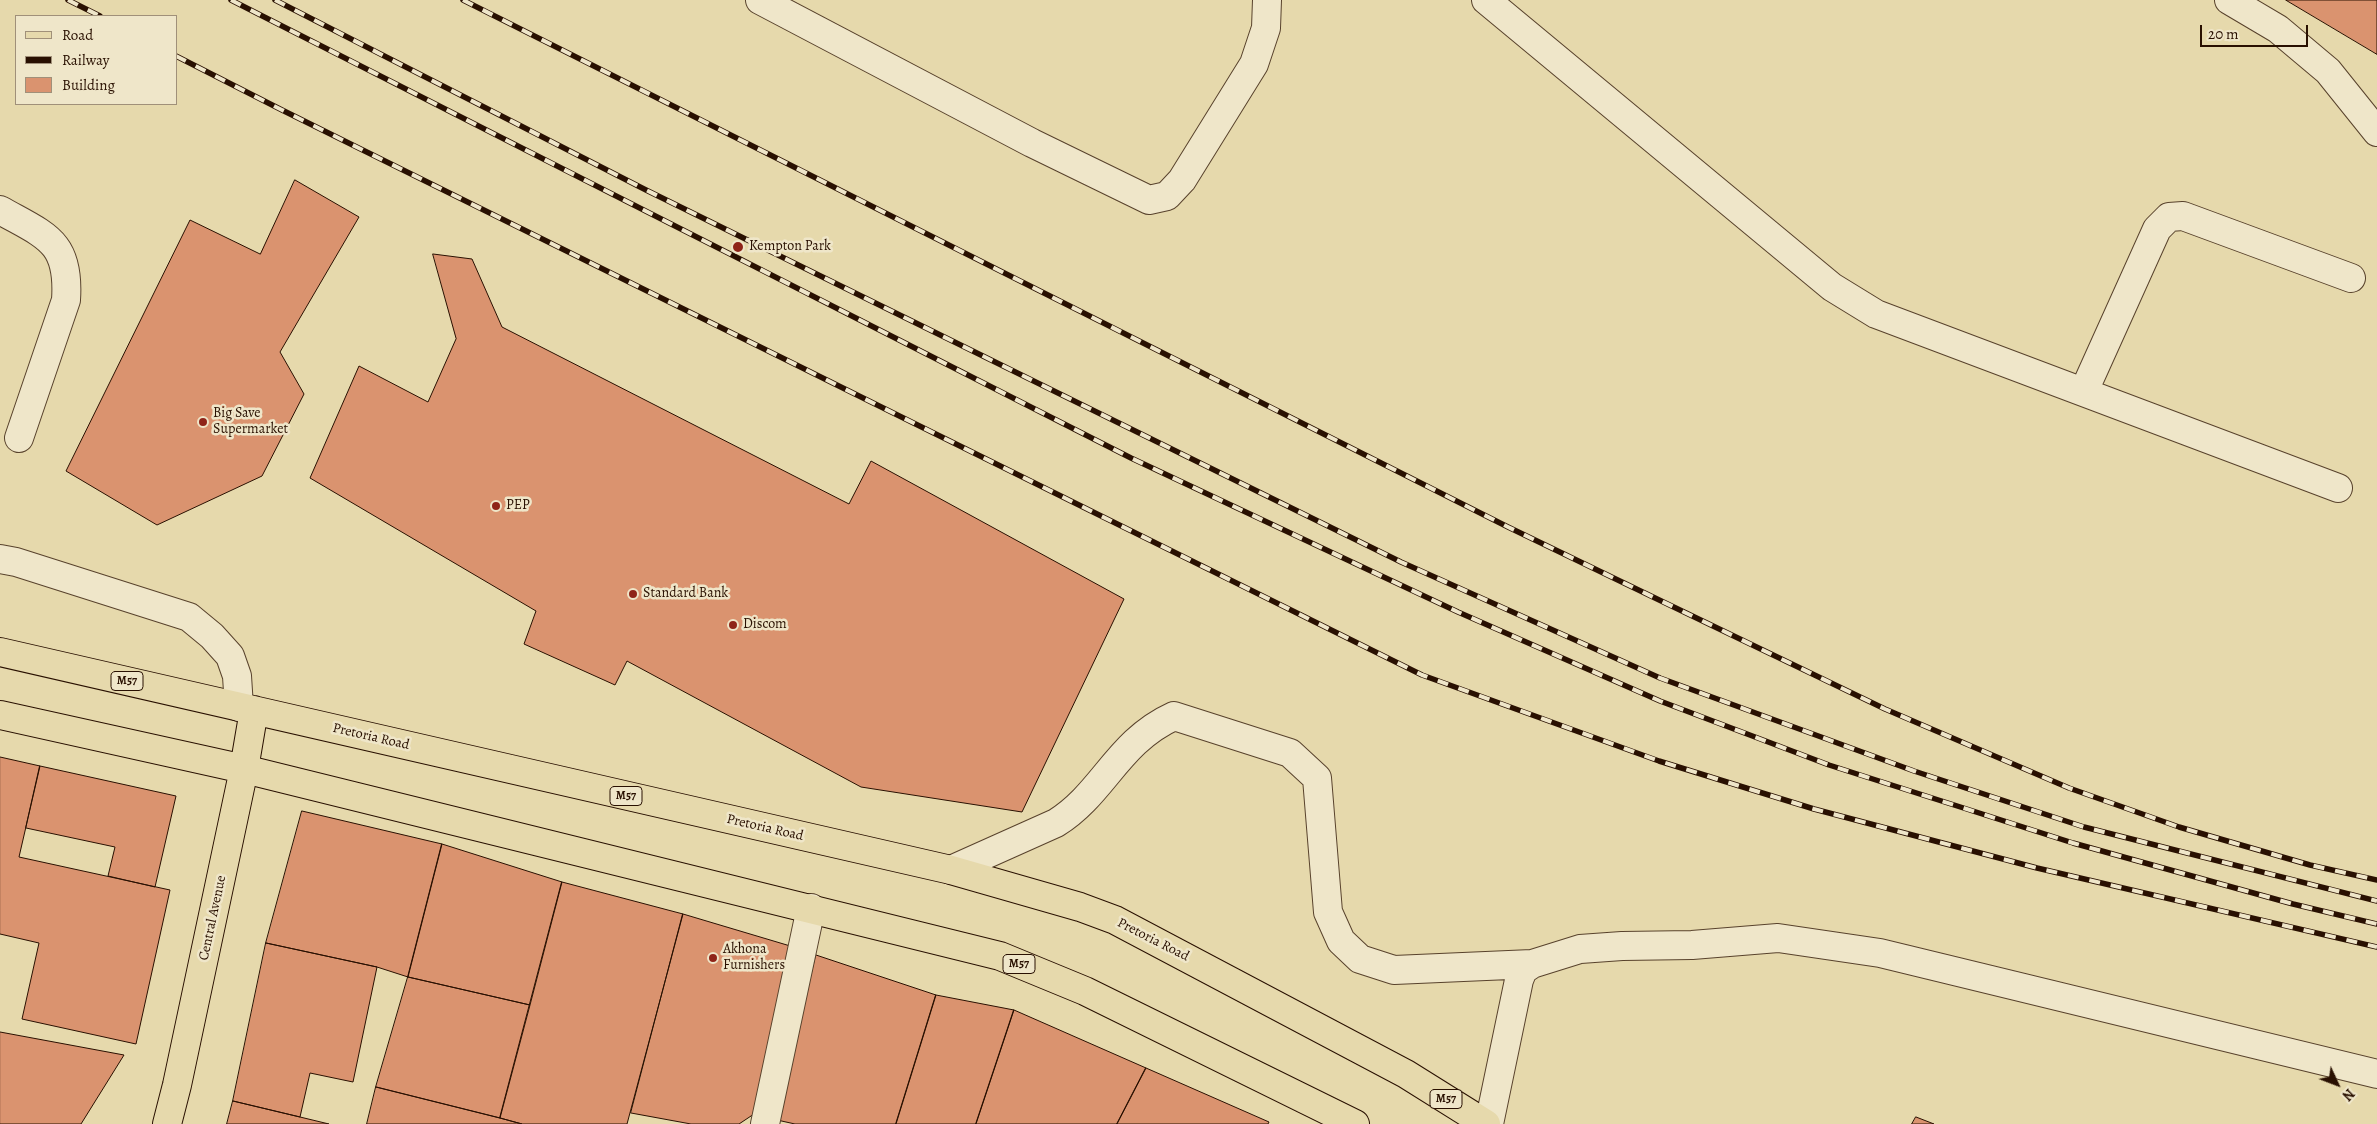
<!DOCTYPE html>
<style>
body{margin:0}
#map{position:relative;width:2377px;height:1124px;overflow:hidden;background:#e6d9ac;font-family:Alegreya,serif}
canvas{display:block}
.legend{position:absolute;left:15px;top:15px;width:162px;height:90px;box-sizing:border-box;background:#efe6c9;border:1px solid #a09079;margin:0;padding:6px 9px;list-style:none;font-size:15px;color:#291001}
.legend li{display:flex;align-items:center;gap:10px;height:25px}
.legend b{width:25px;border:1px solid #a09079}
.north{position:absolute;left:2312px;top:1059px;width:50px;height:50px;-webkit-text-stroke:4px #efe6c9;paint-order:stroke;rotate:133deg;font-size:14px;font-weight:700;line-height:20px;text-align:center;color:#291001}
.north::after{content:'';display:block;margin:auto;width:18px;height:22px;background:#291001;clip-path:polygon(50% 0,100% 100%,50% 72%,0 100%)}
.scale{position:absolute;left:2200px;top:25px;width:108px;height:22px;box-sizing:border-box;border:2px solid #291001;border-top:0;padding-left:6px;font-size:15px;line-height:18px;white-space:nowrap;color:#291001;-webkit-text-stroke:4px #efe6c9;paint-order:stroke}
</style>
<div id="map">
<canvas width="2377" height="1124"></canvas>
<ul class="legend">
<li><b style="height:6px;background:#e6d9ac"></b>Road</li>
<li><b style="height:6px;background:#291001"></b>Railway</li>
<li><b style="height:14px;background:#da936f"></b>Building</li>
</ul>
<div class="north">N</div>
<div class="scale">20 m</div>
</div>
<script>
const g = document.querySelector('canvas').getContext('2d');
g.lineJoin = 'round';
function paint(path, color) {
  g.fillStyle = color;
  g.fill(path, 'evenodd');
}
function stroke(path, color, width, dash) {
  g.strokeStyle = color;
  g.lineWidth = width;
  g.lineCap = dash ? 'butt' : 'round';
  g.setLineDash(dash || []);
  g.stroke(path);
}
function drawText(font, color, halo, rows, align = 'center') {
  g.font = font + ' Alegreya,serif';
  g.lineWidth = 5;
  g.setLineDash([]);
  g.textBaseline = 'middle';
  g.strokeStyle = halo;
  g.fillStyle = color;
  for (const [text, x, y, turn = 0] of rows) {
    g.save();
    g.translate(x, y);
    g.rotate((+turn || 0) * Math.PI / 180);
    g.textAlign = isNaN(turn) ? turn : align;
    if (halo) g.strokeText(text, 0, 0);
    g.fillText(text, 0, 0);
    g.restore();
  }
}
const building = new Path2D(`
 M2286 0H2377V54Z
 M295 180 359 217 280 352 304 394 262 476 157 525 66 471 190 220 260 254Z
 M433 254 472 259 502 327 849 504 871 461 1124 599 1022 812 861 787 627 661 615 685 524 644 536 611 310 478 359 366 428 402 456 339Z
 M0 757 40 766 19 857 170 890 136 1044 22 1019 39 943 0 934Z
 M40 766 176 796 155 887 108 876 115 847 26 828Z
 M302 811 442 844 408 977 377 967 266 943Z
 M442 844 562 882 530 1005 408 977Z
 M562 882 683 914 627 1124H522L500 1118Z
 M683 914 797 948 757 1112 739 1124H691L631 1113Z
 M266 943 377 967 353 1082 310 1073 300 1117 233 1101Z
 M816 955 936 995 896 1124H795L777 1120Z
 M408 977 530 1005 500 1118 376 1087Z
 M936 995 1014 1010 976 1124H896Z
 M1014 1010 1146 1068 1117 1124H976Z
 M0 1032 124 1055 81 1124H0Z
 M1146 1068 1269 1122 1268 1124H1117Z
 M376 1087 500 1118 522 1124H367Z
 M233 1101 300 1117 329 1124H227Z
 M1916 1117 1934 1124H1912Z`);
const minor = new Path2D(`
 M760 0 1032 143 1149 200 1167 196 1182 180 1254 64 1266 28 1267 0
 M1486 0 1832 287 1876 314 2338 488
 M2229 0 2278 29 2328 71 2377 132
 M0 210C46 236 70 241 66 300L19 438
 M2084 391 2157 229 2169 217 2183 216 2351 278
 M0 559 16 562 189 617 212 636 230 656 237 676 239 707
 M951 870 1056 823C1104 793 1117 742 1174 716L1290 753 1317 778 1328 912 1341 941 1360 959 1394 970 1532 964
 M765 1124 811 908
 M1489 1124 1519 980 1523 970 1532 964 1580 949 1622 946 1692 945 1778 938 1880 953 2377 1074`);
const major = new Path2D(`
 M0 652 951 870 1080 907 1115 920 1406 1074 1486 1124
 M0 715 244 769 1000 956 1085 991 1355 1124
 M167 1124 177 1085 244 769 254 710`);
const rail = new Path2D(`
 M68 0 100 16
 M231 0 1131 458 1458 612 1660 701 1829 765 2073 843 2293 904 2377 924
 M275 0 646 190 1401 562 1660 678 1914 771 2084 827 2377 901
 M463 0 1508 527 1885 709 2069 788 2179 827 2310 865 2377 880
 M176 56 282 110 1422 675 1659 761 1814 809 2037 868 2377 947`);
const markers = [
 [738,247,6,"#8f2418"],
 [203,422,5,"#8f2418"],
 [496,506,5,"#8f2418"],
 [633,594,5,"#8f2418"],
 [733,625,5,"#8f2418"],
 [713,958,5,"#8f2418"]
];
const shields = [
 [127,681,32],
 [626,796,32],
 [1019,964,32],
 [1446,1099,32]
];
const shieldNames = [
 ["M57",127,681],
 ["M57",626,796],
 ["M57",1019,964],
 ["M57",1446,1099]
];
const poiNames = [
 ["Kempton Park",749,247],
 ["Big Save",213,414],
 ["Supermarket",213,430],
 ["PEP",506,506],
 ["Standard Bank",643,594],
 ["Discom",743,625],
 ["Akhona",723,950],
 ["Furnishers",723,966]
];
const streetNames = [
 ["Pretoria Road",371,737,13],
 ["Pretoria Road",765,828,13],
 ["Central Avenue",213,918,-78],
 ["Pretoria Road",1153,940,27]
];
paint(building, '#da936f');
stroke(building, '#291001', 1);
stroke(minor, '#58422c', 30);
stroke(major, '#291001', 30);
stroke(minor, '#efe6c9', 28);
stroke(major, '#e6d9ac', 28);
stroke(rail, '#291001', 5.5);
stroke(rail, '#efe6c9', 4, [11]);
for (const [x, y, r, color] of markers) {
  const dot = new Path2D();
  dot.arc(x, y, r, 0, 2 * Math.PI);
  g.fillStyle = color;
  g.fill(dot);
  stroke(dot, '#efe6c9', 2);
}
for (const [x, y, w] of shields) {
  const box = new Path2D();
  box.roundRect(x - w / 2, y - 9.5, w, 19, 4);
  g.fillStyle = '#efe6c9';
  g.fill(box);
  stroke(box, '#291001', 1);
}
drawText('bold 12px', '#291001', null, shieldNames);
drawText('14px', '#291001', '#efe6c9', poiNames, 'left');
drawText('14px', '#291001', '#efe6c9', streetNames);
</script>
